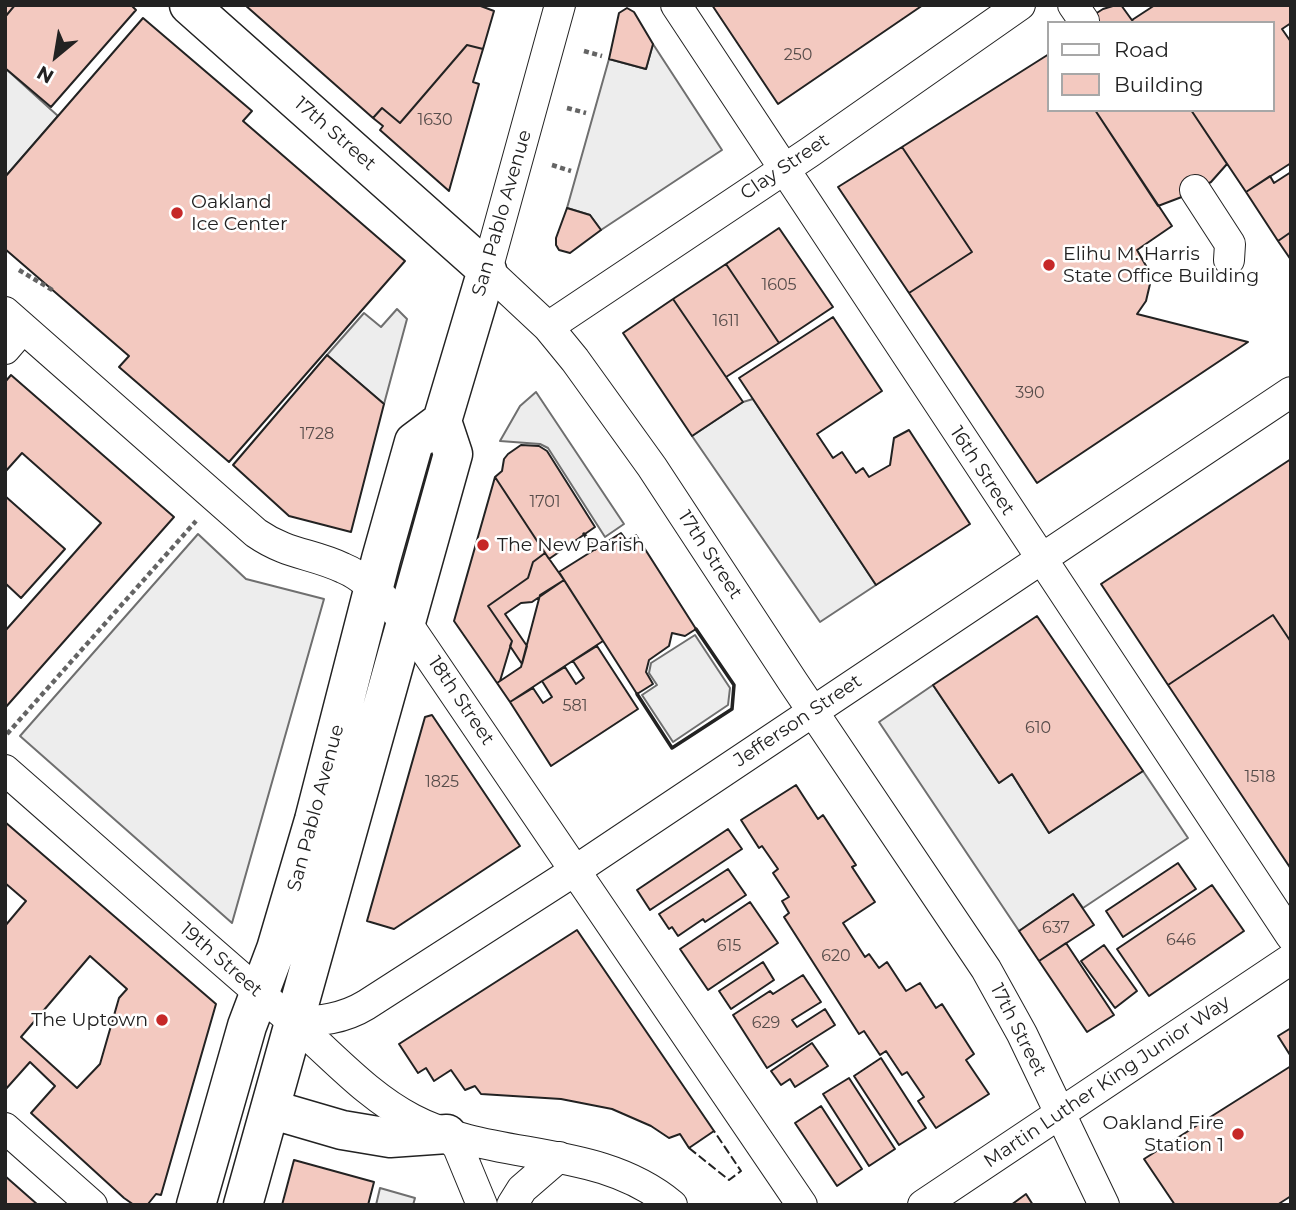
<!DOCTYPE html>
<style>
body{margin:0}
#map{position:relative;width:1296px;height:1210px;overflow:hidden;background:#fff;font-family:Montserrat,sans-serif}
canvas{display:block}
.frame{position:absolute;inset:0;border:7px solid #222;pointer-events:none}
.legend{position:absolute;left:1047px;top:21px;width:228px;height:91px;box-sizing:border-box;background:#fff;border:2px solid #a7a7a7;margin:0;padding:9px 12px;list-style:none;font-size:21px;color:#222}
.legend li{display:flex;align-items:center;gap:14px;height:35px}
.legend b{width:35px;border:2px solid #a7a7a7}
.north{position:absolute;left:21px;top:21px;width:70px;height:70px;-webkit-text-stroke:5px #fff;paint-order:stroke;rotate:210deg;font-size:19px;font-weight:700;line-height:28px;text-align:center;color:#222}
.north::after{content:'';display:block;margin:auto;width:24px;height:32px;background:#222;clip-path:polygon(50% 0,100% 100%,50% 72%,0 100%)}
</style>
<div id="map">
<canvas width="1296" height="1210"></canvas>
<div class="frame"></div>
<ul class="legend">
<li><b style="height:9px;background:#fff"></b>Road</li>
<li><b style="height:19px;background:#f3c9c0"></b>Building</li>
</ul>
<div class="north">N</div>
</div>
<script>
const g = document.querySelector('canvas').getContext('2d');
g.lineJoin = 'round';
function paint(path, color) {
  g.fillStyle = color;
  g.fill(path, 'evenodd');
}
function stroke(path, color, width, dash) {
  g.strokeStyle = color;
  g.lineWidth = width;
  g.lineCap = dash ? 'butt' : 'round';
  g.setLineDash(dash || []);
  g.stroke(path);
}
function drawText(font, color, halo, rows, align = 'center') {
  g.font = font + ' Montserrat,sans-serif';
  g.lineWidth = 5;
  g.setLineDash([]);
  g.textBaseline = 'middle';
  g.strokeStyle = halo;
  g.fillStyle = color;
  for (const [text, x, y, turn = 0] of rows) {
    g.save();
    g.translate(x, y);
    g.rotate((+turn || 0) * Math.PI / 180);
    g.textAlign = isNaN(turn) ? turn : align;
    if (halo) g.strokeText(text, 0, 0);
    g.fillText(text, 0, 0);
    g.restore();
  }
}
const parking = new Path2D(`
 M653 44 722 150 601 230 590 215 567 208 609 59 646 69Z
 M5 68 58 116 5 177Z
 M397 309 407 319 384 404 327 355 364 313 381 327Z
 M536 392 624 524 605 537 548 448 540 444 500 441 520 406Z
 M753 399 876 585 820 622 692 436 743 402Z
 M198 534 246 579 324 599 232 923 20 736Z
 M695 635 730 688 728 705 673 742 642 695 657 685 649 673 651 663Z
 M933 685 999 783 1012 774 1049 833 1143 771 1188 838 1083 908 1073 894 1019 931 879 722Z
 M380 1188 415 1198 413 1205H376Z`);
const building = new Path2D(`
 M5 5H15L5 17Z
 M15 5H131L136 10 51 107 5 68V17Z
 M245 5H478L494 11 483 49 467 45 400 123 382 108 373 118Z
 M712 5H923L778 104Z
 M1116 5H1121L1134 23H1081L1103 9Z
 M1155 5H1291V23L1282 29 1291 42V163L1246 192 1191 110H1273V23H1134L1132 20Z
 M627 8 634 12 653 44 646 69 609 59 619 13Z
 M143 18 252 111 243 121 405 261 229 462 119 367 129 356 5 249V177Z
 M467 45 483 49 473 82 479 84 449 191 380 130 383 126 373 118 382 108 400 123Z
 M1049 54V110H1095L1172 226 1137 250 1149 271 1150 284 1146 301 1137 314 1248 342 1037 483 909 293 972 252 902 147Z
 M1095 110H1191L1227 164 1211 182 1187 195 1158 206Z
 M902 147 972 252 909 293 838 187Z
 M1291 172V232L1278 241 1246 192 1270 176 1274 183Z
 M567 208 590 215 601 230 570 253 559 250 556 245V238Z
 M779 228 833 307 779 343 726 264Z
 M1291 232V260L1278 241Z
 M726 264 779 343 726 377 673 299Z
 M673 299 743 402 692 436 623 333Z
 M833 317 882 391 817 434 833 458 842 452 856 473 863 468 869 477 890 465 894 438 909 430 970 524 876 585 739 378Z
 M327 355 384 404 351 532 289 516 233 465Z
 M11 375 174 517 5 708V631L101 523 22 453 5 472V382Z
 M521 445 539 446 547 451 595 527 549 559 495 477 502 471 504 459 508 454Z
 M1291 459V642L1273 615 1168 685 1101 584Z
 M495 477 545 553 533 562 528 578 488 606 512 641 500 681 497 683 454 621Z
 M5 496 65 549 21 598 5 583Z
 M621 533 627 541 636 535 696 629 685 636 672 633 669 646 649 660 646 672 653 684 637 694 559 572Z
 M545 553 564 580 532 602 521 603 505 614 527 646 522 664 510 646 512 641 488 606 528 578 533 562Z
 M564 580 603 641 510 702 497 683 521 667 540 595Z
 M1273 615 1291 642V869L1168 685Z
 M1037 616 1143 771 1049 833 1012 774 999 783 933 685Z
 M597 646 638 709 551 766 510 702 533 688 543 703 552 697 542 681 565 667 576 684 584 678 573 661Z
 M432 715 520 846 394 929 367 921 425 717Z
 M796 785 818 819 823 815 856 865 852 867 875 902 843 923 865 957 869 954 879 968 887 962 906 991 920 983 936 1008 942 1004 974 1054 966 1060 989 1094 936 1128 918 1101 924 1097 907 1072 902 1075 886 1051 880 1055 864 1031 859 1034 784 917 789 913 782 901 789 897 773 873 778 869 762 846 759 848 741 820Z
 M5 822 216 1004 161 1195 156 1194 148 1204 134 1205 124 1198 31 1113 55 1086 30 1062 5 1090V926L26 901 5 883ZM90 956 127 989 119 998 100 1064 77 1088 21 1037Z
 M728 829 742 849 650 910 637 890Z
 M1178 863 1196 889 1123 937 1106 911Z
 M728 869 746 895 705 922 703 919 678 936 672 927 669 929 659 914Z
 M1212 885 1244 931 1149 996 1117 949Z
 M1073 894 1094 925 1039 961 1019 931Z
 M750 902 778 943 708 990 680 949Z
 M577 930 714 1131 689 1148 680 1134 669 1138 651 1126 612 1109 561 1099 481 1094 475 1086 465 1090 451 1070 434 1081 426 1068 418 1073 399 1044Z
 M1066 943 1114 1015 1087 1032 1039 961Z
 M1104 945 1137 991 1115 1008 1081 961Z
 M763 962 774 980 731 1009 719 991Z
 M803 975 821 1002 792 1020 797 1027 825 1009 835 1025 767 1068 733 1015 770 991 773 994Z
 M1291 1028V1054L1290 1055 1278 1036Z
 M812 1043 828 1066 795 1087 790 1079 781 1085 771 1071Z
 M881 1058 926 1128 899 1145 854 1076Z
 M1291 1066V1196L1277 1205H1175L1144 1159Z
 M849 1078 895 1149 869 1166 823 1094Z
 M821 1106 862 1169 837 1186 795 1123Z
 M294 1160 374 1182 368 1205H282Z
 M5 1176 38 1205H5Z
 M1026 1194 1033 1205H1011Z`);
const path = new Path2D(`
 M584 51 602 56
 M567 108 586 113
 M552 165 571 171
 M19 270 54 291
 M7 734 196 521`);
const minor = new Path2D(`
 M560 5 487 270 548 327 575 360 652 467 793 682 986 969 1022 1034 1104 1205
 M676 5 1291 936
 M1073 5 1084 21
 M1195 190 1230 244 1229 260
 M5 312 256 533C288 555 311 553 343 568 368 578 387 603 406 622L802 1205
 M548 327 810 152 1020 5
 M5 349 23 328
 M5 770C101 854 196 939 293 1022 332 1055 366 1095 412 1119 493 1162 598 1143 672 1205
 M294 1022C320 1021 343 1019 366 1005L576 870 1291 392
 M5 1128 92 1205
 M447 1134 458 1147 482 1205
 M512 1205 522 1189 559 1157
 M923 1205 1291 959`);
const major = new Path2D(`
 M189 5 487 270 442 421 453 454 243 1205
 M270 1109 342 1130 390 1138 447 1134
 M196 1205 247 1026 276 949 314 820 381 559 414 442 442 421`);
const fence = new Path2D(`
 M689 1148 729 1180 741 1171 714 1131`);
const wall = new Path2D(`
 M584 534 595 549
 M637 694 672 748 732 709 734 685 696 629`);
const markers = [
 [177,213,7,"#c62828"],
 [1049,265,7,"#c62828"],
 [483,545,7,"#c62828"],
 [162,1020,7,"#c62828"],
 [1238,1134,7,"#c62828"]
];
const numberNames = [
 ["250",798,55],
 ["1630",435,120],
 ["1605",779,285],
 ["1611",726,321],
 ["390",1030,393],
 ["1728",317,434],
 ["1701",545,502],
 ["581",575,706],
 ["610",1038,728],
 ["1518",1260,777],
 ["1825",442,782],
 ["637",1056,928],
 ["646",1181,940],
 ["615",729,946],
 ["620",836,956],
 ["629",766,1023]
];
const streetNames = [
 ["17th Street",335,134,41],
 ["Clay Street",785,167,-34],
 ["San Pablo Avenue",502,213,-74],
 ["16th Street",982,471,57],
 ["17th Street",710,555,57],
 ["18th Street",461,701,56],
 ["Jefferson Street",798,721,-34],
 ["San Pablo Avenue",316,808,-75],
 ["19th Street",221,960,41],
 ["17th Street",1018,1030,63],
 ["Martin Luther King Junior Way",1107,1082,-34]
];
const poiNames = [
 ["Oakland",191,202],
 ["Ice Center",191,224],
 ["Elihu M. Harris",1063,254],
 ["State Office Building",1063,276],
 ["The New Parish",497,545],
 ["The Uptown",148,1020,"right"],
 ["Oakland Fire",1224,1123,"right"],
 ["Station 1",1224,1145,"right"]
];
paint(parking, '#ededed');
stroke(parking, '#6f6f6f', 2);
paint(building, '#f3c9c0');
stroke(building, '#222', 2);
stroke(minor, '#222', 32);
stroke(major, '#222', 41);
stroke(path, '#646464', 4.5, [5, 3.5]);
stroke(minor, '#fff', 30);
stroke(major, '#fff', 38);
stroke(fence, '#222', 2, [9, 3.5]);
stroke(wall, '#222', 3.5);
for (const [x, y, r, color] of markers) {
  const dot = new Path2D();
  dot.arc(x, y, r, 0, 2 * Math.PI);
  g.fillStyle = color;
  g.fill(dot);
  stroke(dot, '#fff', 2.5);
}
drawText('16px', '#564c4a', null, numberNames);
drawText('19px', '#222', '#fff', streetNames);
drawText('19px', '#222', '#fff', poiNames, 'left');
</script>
